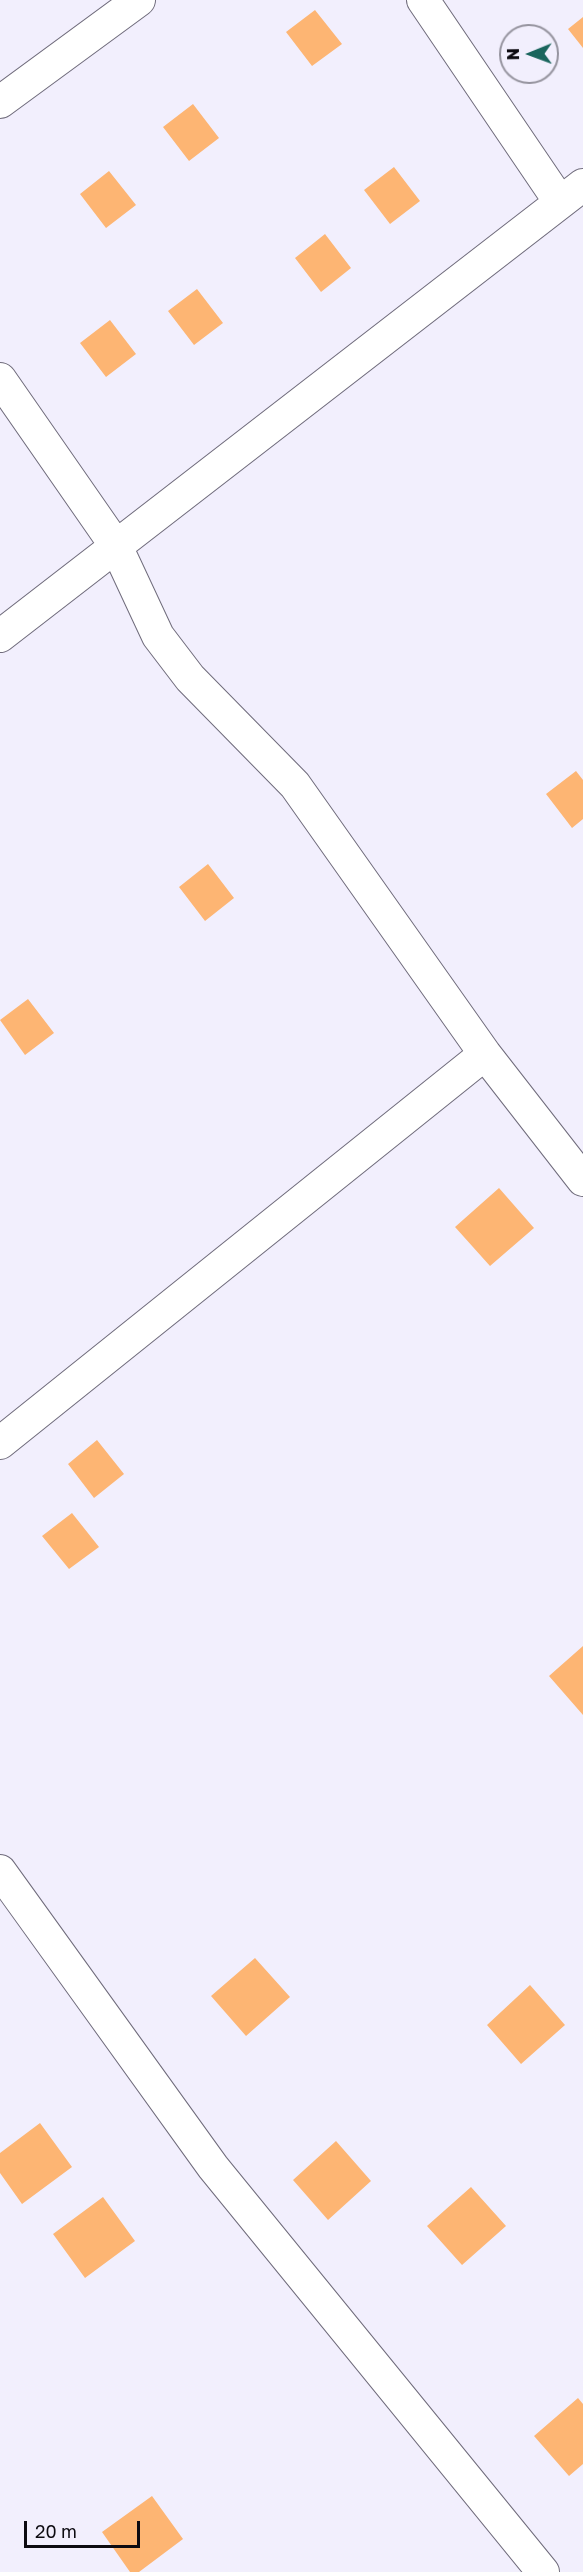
<!DOCTYPE html>
<style>
body{margin:0}
#map{position:relative;width:583px;height:2572px;overflow:hidden;background:#f2effd;font-family:"Golos Text",sans-serif}
canvas{display:block}
.north{position:absolute;left:499px;top:24px;width:60px;height:60px;box-sizing:border-box;background:#f2effd;border:2px solid #96949f;border-radius:50%;rotate:269deg;font-size:16px;font-weight:700;line-height:24px;text-align:center;color:#0d0b11}
.north::after{content:'';display:block;margin:auto;width:21px;height:27px;background:#1a655d;clip-path:polygon(50% 0,100% 100%,50% 72%,0 100%)}
.scale{position:absolute;left:24px;top:2521px;width:116px;height:27px;box-sizing:border-box;border:3px solid #0d0b11;border-top:0;padding-left:8px;font-size:18px;line-height:21px;white-space:nowrap;color:#0d0b11;-webkit-text-stroke:4px #f2effd;paint-order:stroke}
</style>
<div id="map">
<canvas width="583" height="2572"></canvas>
<div class="north">N</div>
<div class="scale">20 m</div>
</div>
<script>
const g = document.querySelector('canvas').getContext('2d');
g.lineJoin = 'round';
function paint(path, color) {
  g.fillStyle = color;
  g.fill(path, 'evenodd');
}
function stroke(path, color, width, dash) {
  g.strokeStyle = color;
  g.lineWidth = width;
  g.lineCap = dash ? 'butt' : 'round';
  g.setLineDash(dash || []);
  g.stroke(path);
}
const building = new Path2D(`
 M315 10 342 44 312 66 286 32Z
 M583 17V48L568 29Z
 M193 104 219 138 189 161 163 127Z
 M394 167 420 201 390 224 364 190Z
 M109 171 136 205 106 228 80 194Z
 M325 234 351 268 321 292 295 258Z
 M197 289 223 323 194 345 168 311Z
 M110 320 136 354 106 377 80 343Z
 M576 771 583 780V819L572 828 546 794Z
 M208 864 234 898 205 921 179 887Z
 M28 999 54 1033 25 1055 0 1020Z
 M499 1188 534 1228 490 1266 455 1227Z
 M97 1440 124 1474 94 1498 68 1464Z
 M72 1513 99 1547 69 1569 42 1536Z
 M583 1646V1715L549 1676Z
 M255 1958 290 1997 246 2036 211 1996Z
 M530 1985 565 2025 521 2064 487 2025Z
 M40 2123 72 2167 22 2204 0 2173V2153Z
 M336 2141 371 2181 328 2220 293 2180Z
 M471 2187 506 2226 462 2265 427 2226Z
 M103 2197 135 2241 85 2278 53 2234Z
 M578 2398 583 2404V2464L569 2476 534 2436Z
 M152 2496 183 2539 139 2572H130L102 2532Z`);
const minor = new Path2D(`
 M423 0 560 202
 M0 102 139 0
 M0 379 116 546 158 636 190 678 295 785 485 1054 583 1180
 M0 636 583 185
 M0 1443 485 1054
 M0 1871 213 2167 543 2572`);
paint(building, '#fdb573');
stroke(minor, '#6f6b7b', 34);
stroke(minor, '#fff', 32);
</script>
